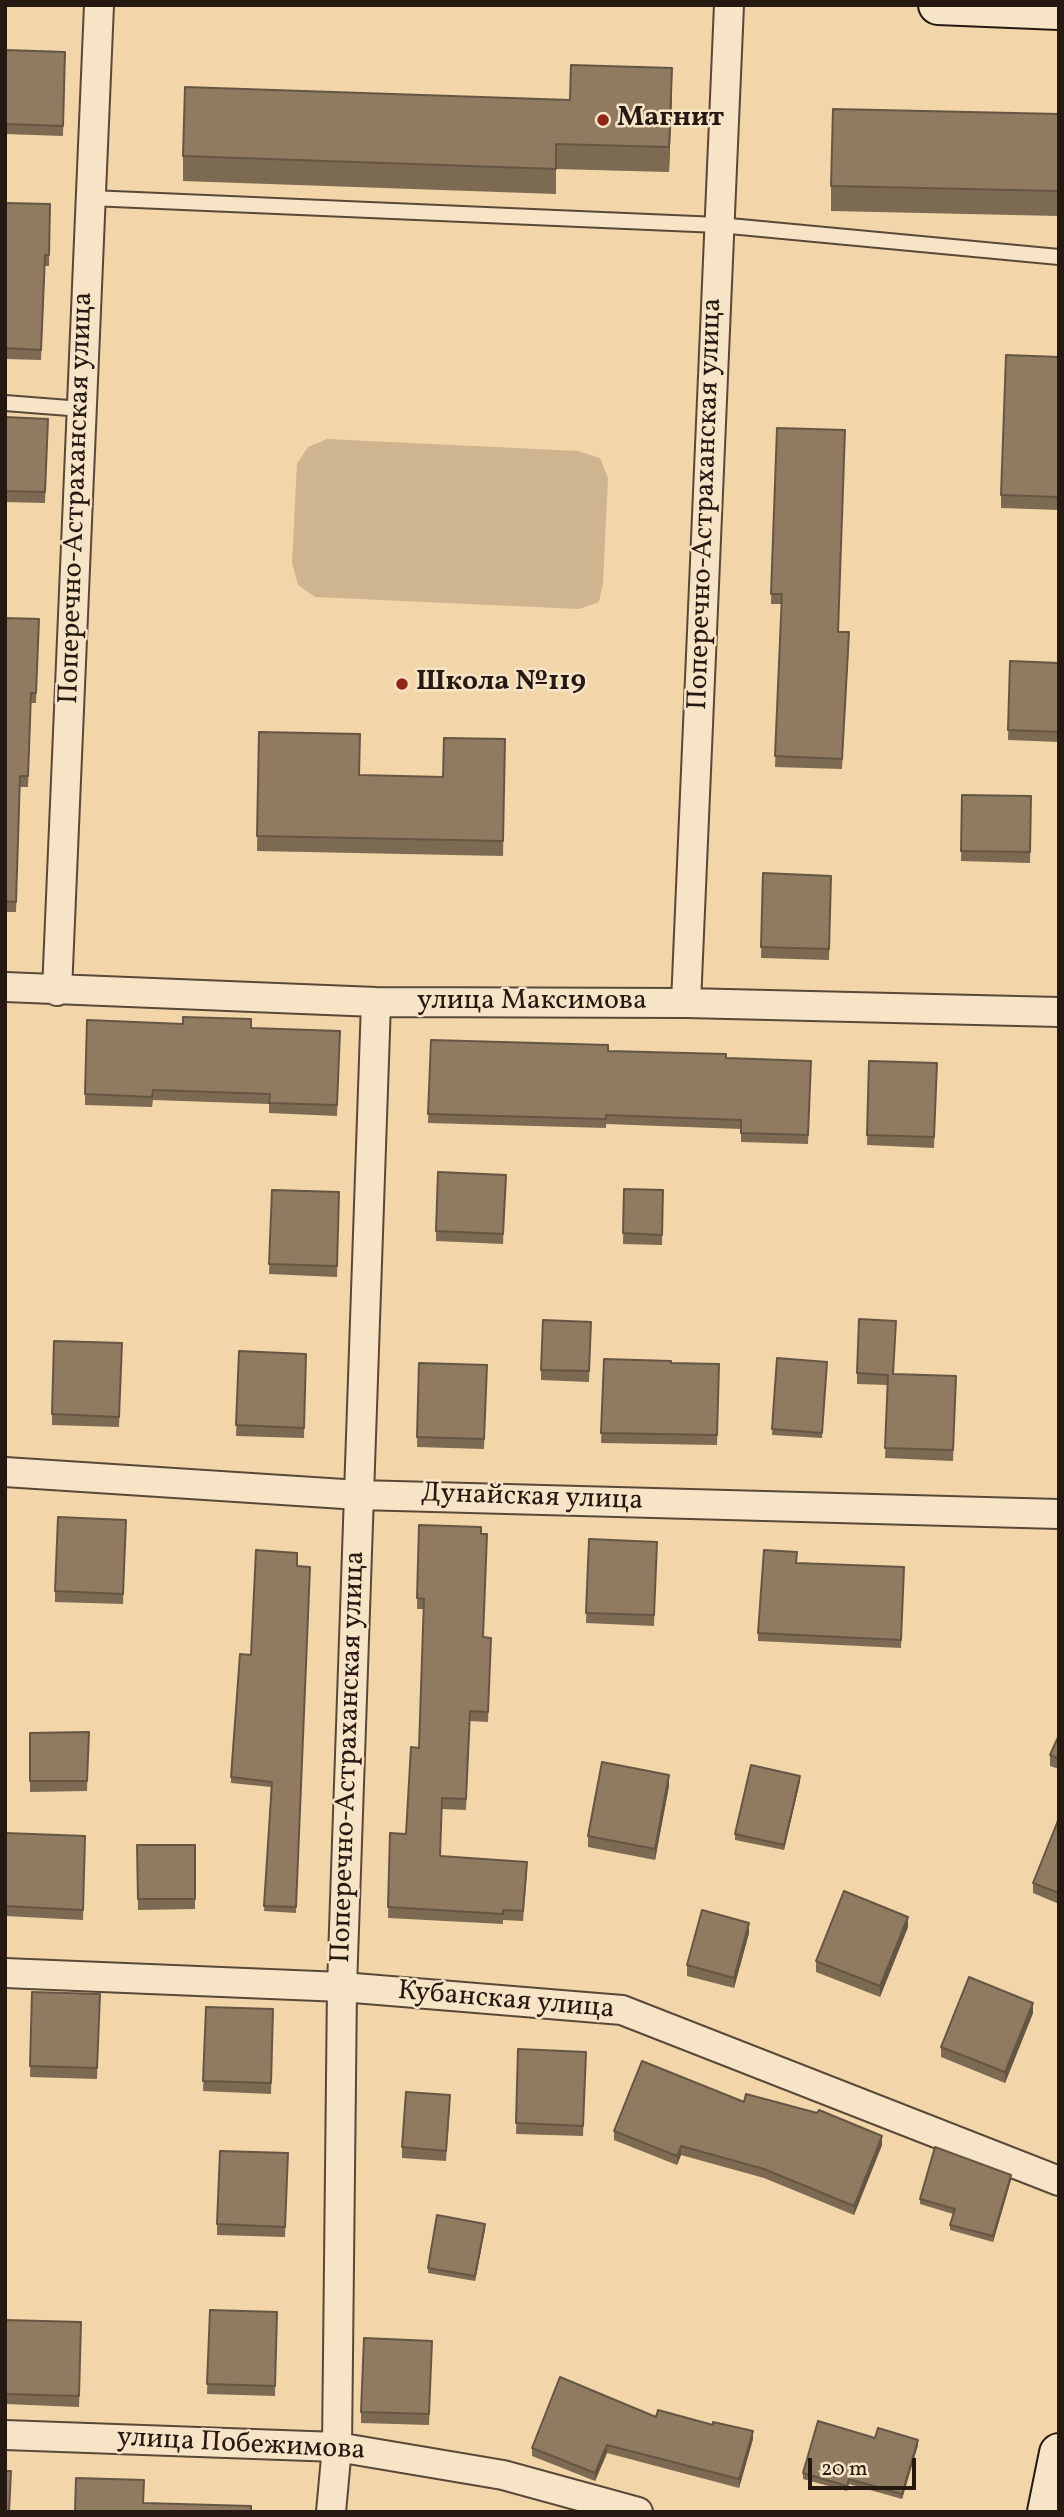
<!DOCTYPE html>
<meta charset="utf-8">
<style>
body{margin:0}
#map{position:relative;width:1064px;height:2517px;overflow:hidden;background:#f2d5a9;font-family:Vollkorn,serif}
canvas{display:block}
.frame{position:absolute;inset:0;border:7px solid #251912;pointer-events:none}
.scale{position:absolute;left:808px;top:2458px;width:108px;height:32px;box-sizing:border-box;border:4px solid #251912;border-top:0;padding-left:9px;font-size:21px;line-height:24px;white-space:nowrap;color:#251912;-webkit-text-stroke:5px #f7e4c7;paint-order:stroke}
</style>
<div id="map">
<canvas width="1064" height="2517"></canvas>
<div class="frame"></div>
<div class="scale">20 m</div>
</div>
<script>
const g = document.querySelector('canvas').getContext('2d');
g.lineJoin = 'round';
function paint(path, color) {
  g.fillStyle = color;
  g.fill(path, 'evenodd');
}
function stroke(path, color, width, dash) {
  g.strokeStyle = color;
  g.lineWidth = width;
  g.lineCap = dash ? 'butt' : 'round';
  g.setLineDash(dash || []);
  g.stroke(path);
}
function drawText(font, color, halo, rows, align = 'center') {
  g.font = font + ' Vollkorn,serif';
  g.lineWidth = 5;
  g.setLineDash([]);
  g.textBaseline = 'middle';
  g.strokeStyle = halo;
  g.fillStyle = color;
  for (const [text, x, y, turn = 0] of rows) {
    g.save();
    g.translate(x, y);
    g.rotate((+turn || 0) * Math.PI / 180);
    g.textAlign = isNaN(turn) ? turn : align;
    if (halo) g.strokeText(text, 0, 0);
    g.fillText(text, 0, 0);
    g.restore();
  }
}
const green = new Path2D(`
 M327 439 578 451 600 458 608 478 603 583 599 602 579 609 315 597 298 585 292 563 297 464 308 447Z`);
const lane = new Path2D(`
 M90 198 719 225 1059 257
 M5 403 82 409`);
const street = new Path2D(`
 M5 987 376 1002 686 1003 1059 1012
 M57 991 99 5
 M686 1003 729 5
 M5 1472 359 1495 1059 1514
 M5 1973 342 1987 622 2010 1059 2181
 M5 2435 337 2447 503 2475 638 2512
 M331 2512 337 2447 342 1987 376 1002`);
const secondary = new Path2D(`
 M938 5 1059 10
 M1047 2512 1059 2453`);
const wall = new Path2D(`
 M5 50 65 52 63 136 5 134Z
 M672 93 669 172 556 169V194L183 181V156L570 100Z
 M1059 114V216L831 211V186Z
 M5 203 50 204 49 266H45L41 360 5 359Z
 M1059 357V510L1001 508V495Z
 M5 417 48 419 45 503 5 502Z
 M777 428 838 632 849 643 842 769 775 767 782 604H771Z
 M5 618 39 619 36 703H31L28 787H20L16 912H5Z
 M1010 661 1059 663V742L1008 740Z
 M259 732 359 775 443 777 505 739 503 856 257 851Z
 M962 795 1031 796 1030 863 961 861Z
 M763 873 831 876 829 960 761 958Z
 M251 1028 340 1031 337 1116 269 1113V1104L153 1100 152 1107 85 1105V1094Z
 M431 1040 726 1058 811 1061 808 1144 741 1142V1129L606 1124V1128L428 1123Z
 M869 1061 937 1063 934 1148 867 1145Z
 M506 1175 503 1244 436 1241V1231Z
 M624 1189 663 1190 662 1245 623 1244Z
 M272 1190 339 1192 337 1277 269 1274Z
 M591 1322 589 1382 541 1380V1370Z
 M896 1332 893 1374 956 1376 953 1461 885 1458 888 1385 857 1384V1373Z
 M122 1343 119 1427 52 1425V1414Z
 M239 1351 306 1354 304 1438 236 1436Z
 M777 1358 827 1362 822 1438 772 1435Z
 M604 1359 671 1363 719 1364 717 1445 601 1443Z
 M419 1363 487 1365 484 1449 417 1447Z
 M126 1520 123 1604 55 1602V1591Z
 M419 1525 483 1637 491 1638 488 1722 470 1721 466 1810 442 1809 440 1856 527 1872 523 1921 503 1920V1924L388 1918 390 1833 406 1834 419 1748 424 1609H417Z
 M589 1539 657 1542 654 1626 586 1623Z
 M297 1553 296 1913 264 1911 271 1787 231 1783V1777L251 1655Z
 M796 1563 904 1567 901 1648 758 1641V1633Z
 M89 1732 87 1791 30 1792V1733Z
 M1059 1735V1769L1050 1766V1755Z
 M800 1781 784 1850 735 1840V1834Z
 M669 1786 655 1860 588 1847V1836Z
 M1059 1818V1904L1033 1893V1883Z
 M5 1833 85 1836 83 1920 5 1916Z
 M137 1845H195V1909L138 1910Z
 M908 1927 880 1997 816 1972V1961Z
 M749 1933 734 1988 687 1976V1965Z
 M32 1992 100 1994 97 2079 30 2077Z
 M206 2007 273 2009 271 2094 203 2091Z
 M1033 2013 1005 2083 941 2057V2047Z
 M518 2049 586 2052 583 2136 516 2134Z
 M744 2102 882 2145 854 2215 764 2178 681 2155 677 2165 614 2140V2131Z
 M450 2106 446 2161 402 2158V2147Z
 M288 2153 285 2237 217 2235V2224Z
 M1011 2180 993 2242 950 2230V2225L953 2214 920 2204V2199Z
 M485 2229 475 2281 428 2273V2268Z
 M210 2310 277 2312 275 2396 207 2394Z
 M5 2320 81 2322 79 2407 5 2404Z
 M432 2341 429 2425 361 2423V2412Z
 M656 2417 753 2439 739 2488 607 2453 595 2481 532 2456V2448Z
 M918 2445 902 2499 849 2484 847 2491 803 2479V2473Z`);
const shadedWall = new Path2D(`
 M672 68V93L669 172V147Z
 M669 1775V1786L655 1860V1849Z
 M800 1776V1781L784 1850V1845Z
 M908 1917V1927L880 1997V1986Z
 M749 1923V1933L734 1988V1978Z
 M1033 2003V2013L1005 2083V2072Z
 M882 2136V2145L854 2215V2206Z
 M681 2146V2155L677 2165V2156Z
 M1011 2175V2180L993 2242V2236Z
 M485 2224V2229L475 2281V2276Z
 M753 2431V2439L739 2488V2479Z
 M918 2440V2445L902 2499V2494Z
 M607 2445V2453L595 2481V2473Z`);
const building = new Path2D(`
 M5 50 65 52 63 126 5 124Z
 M571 65 672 68 669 147 556 144V169L183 156 185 87 570 100Z
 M833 109 1059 114V191L831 186Z
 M5 203 50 204 49 255H45L41 350 5 348Z
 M1006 355 1059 357V497L1001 495Z
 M5 417 48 419 45 492 5 491Z
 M777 428 845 430 838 632H849L842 759 775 756 782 594H771Z
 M5 618 39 619 36 693H31L28 776H20L16 902 5 901Z
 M1010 661 1059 663V732L1008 730Z
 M259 732 360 734 359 775 443 777 444 738 505 739 503 841 257 836Z
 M962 795 1031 796 1030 852 961 851Z
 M763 873 831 876 829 949 761 947Z
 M183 1017 251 1019V1028L340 1031 337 1105 269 1103 270 1094 153 1090 152 1097 85 1094 87 1020 183 1024Z
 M431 1040 608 1045V1051L726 1054V1058L811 1061 808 1135 741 1133V1120L606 1115V1119L428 1114Z
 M869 1061 937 1063 934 1137 867 1135Z
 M438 1172 506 1175 503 1234 436 1231Z
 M624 1189 663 1190 662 1235 623 1233Z
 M272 1190 339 1192 337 1266 269 1264Z
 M859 1319 896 1321 893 1374 956 1376 953 1450 885 1448 888 1375 857 1373Z
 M543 1320 591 1322 589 1371 541 1370Z
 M54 1341 122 1343 119 1417 52 1414Z
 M239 1351 306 1354 304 1428 236 1425Z
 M777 1358 827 1362 822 1433 772 1429Z
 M604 1359 671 1361V1363L719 1364 717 1435 601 1433Z
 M419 1363 487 1365 484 1439 417 1437Z
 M58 1517 126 1520 123 1594 55 1591Z
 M419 1525 481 1527V1534H487L483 1637 491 1638 488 1712 470 1711 466 1799 442 1798 440 1856 527 1862 523 1911 503 1910V1914L388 1907 390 1833 406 1834 411 1747 419 1748 424 1599 417 1598Z
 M589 1539 657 1542 654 1615 586 1613Z
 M256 1550 297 1553V1566L310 1567 296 1907 264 1906 272 1782 231 1777 240 1654 251 1655Z
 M764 1550 797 1552 796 1563 904 1567 901 1640 758 1633Z
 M89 1732 87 1781H30V1733Z
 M1059 1735V1759L1050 1755Z
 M602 1762 669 1775 655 1849 588 1836Z
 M751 1765 800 1776 784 1845 735 1834Z
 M1059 1818V1893L1033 1883Z
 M5 1833 85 1836 83 1910 5 1906Z
 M137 1845H195V1899H138Z
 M844 1891 908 1917 880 1986 816 1961Z
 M702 1910 749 1923 734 1978 687 1965Z
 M969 1977 1033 2003 1005 2072 941 2047Z
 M32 1992 100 1994 97 2068 30 2066Z
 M206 2007 273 2009 271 2083 203 2081Z
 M518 2049 586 2052 583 2126 516 2123Z
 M642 2061 744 2102 746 2094 817 2113 819 2110 882 2136 854 2206 764 2169 681 2146 677 2156 614 2131Z
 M406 2092 450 2095 446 2151 402 2147Z
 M935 2147 1011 2175 993 2236 950 2225 955 2209 920 2199Z
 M220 2151 288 2153 285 2227 217 2224Z
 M437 2215 485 2224 475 2276 428 2268Z
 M210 2310 277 2312 275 2386 207 2384Z
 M5 2320 81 2322 79 2396 5 2394Z
 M364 2338 432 2341 429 2414 361 2412Z
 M560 2377 656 2417 658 2410 713 2425V2422L753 2431 739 2479 607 2445 595 2473 532 2448Z
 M818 2421 875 2438 878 2428 918 2440 902 2494 849 2479 847 2486 803 2473Z
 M5 2471H11L9 2512H5Z
 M76 2478 144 2480 143 2503 251 2506V2512H75Z`);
const markers = [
 [603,120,7,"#8f2418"],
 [402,684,7,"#8f2418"]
];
const poiNames = [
 ["Магнит",617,120],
 ["Школа №119",416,684]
];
const streetNames = [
 ["Поперечно-Астраханская улица",78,498,-88],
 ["Поперечно-Астраханская улица",707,504,-88],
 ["улица Максимова",532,1003],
 ["Дунайская улица",532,1499,2],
 ["Поперечно-Астраханская улица",350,1757,-88],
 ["Кубанская улица",506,2002,5],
 ["улица Побежимова",241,2446,3]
];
paint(green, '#cfb58f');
stroke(lane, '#584838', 18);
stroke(street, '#584838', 32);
stroke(secondary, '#251912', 42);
stroke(lane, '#f7e4c7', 14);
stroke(street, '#f7e4c7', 28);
stroke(secondary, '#f7e4c7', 38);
paint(wall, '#7c6a53');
paint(shadedWall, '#655644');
paint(building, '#907b61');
stroke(building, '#655644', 2);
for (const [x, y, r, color] of markers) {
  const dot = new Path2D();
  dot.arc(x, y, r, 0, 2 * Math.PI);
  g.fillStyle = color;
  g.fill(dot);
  stroke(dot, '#f7e4c7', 2.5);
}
drawText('bold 28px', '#251912', '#f7e4c7', poiNames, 'left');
drawText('28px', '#251912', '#f7e4c7', streetNames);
</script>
